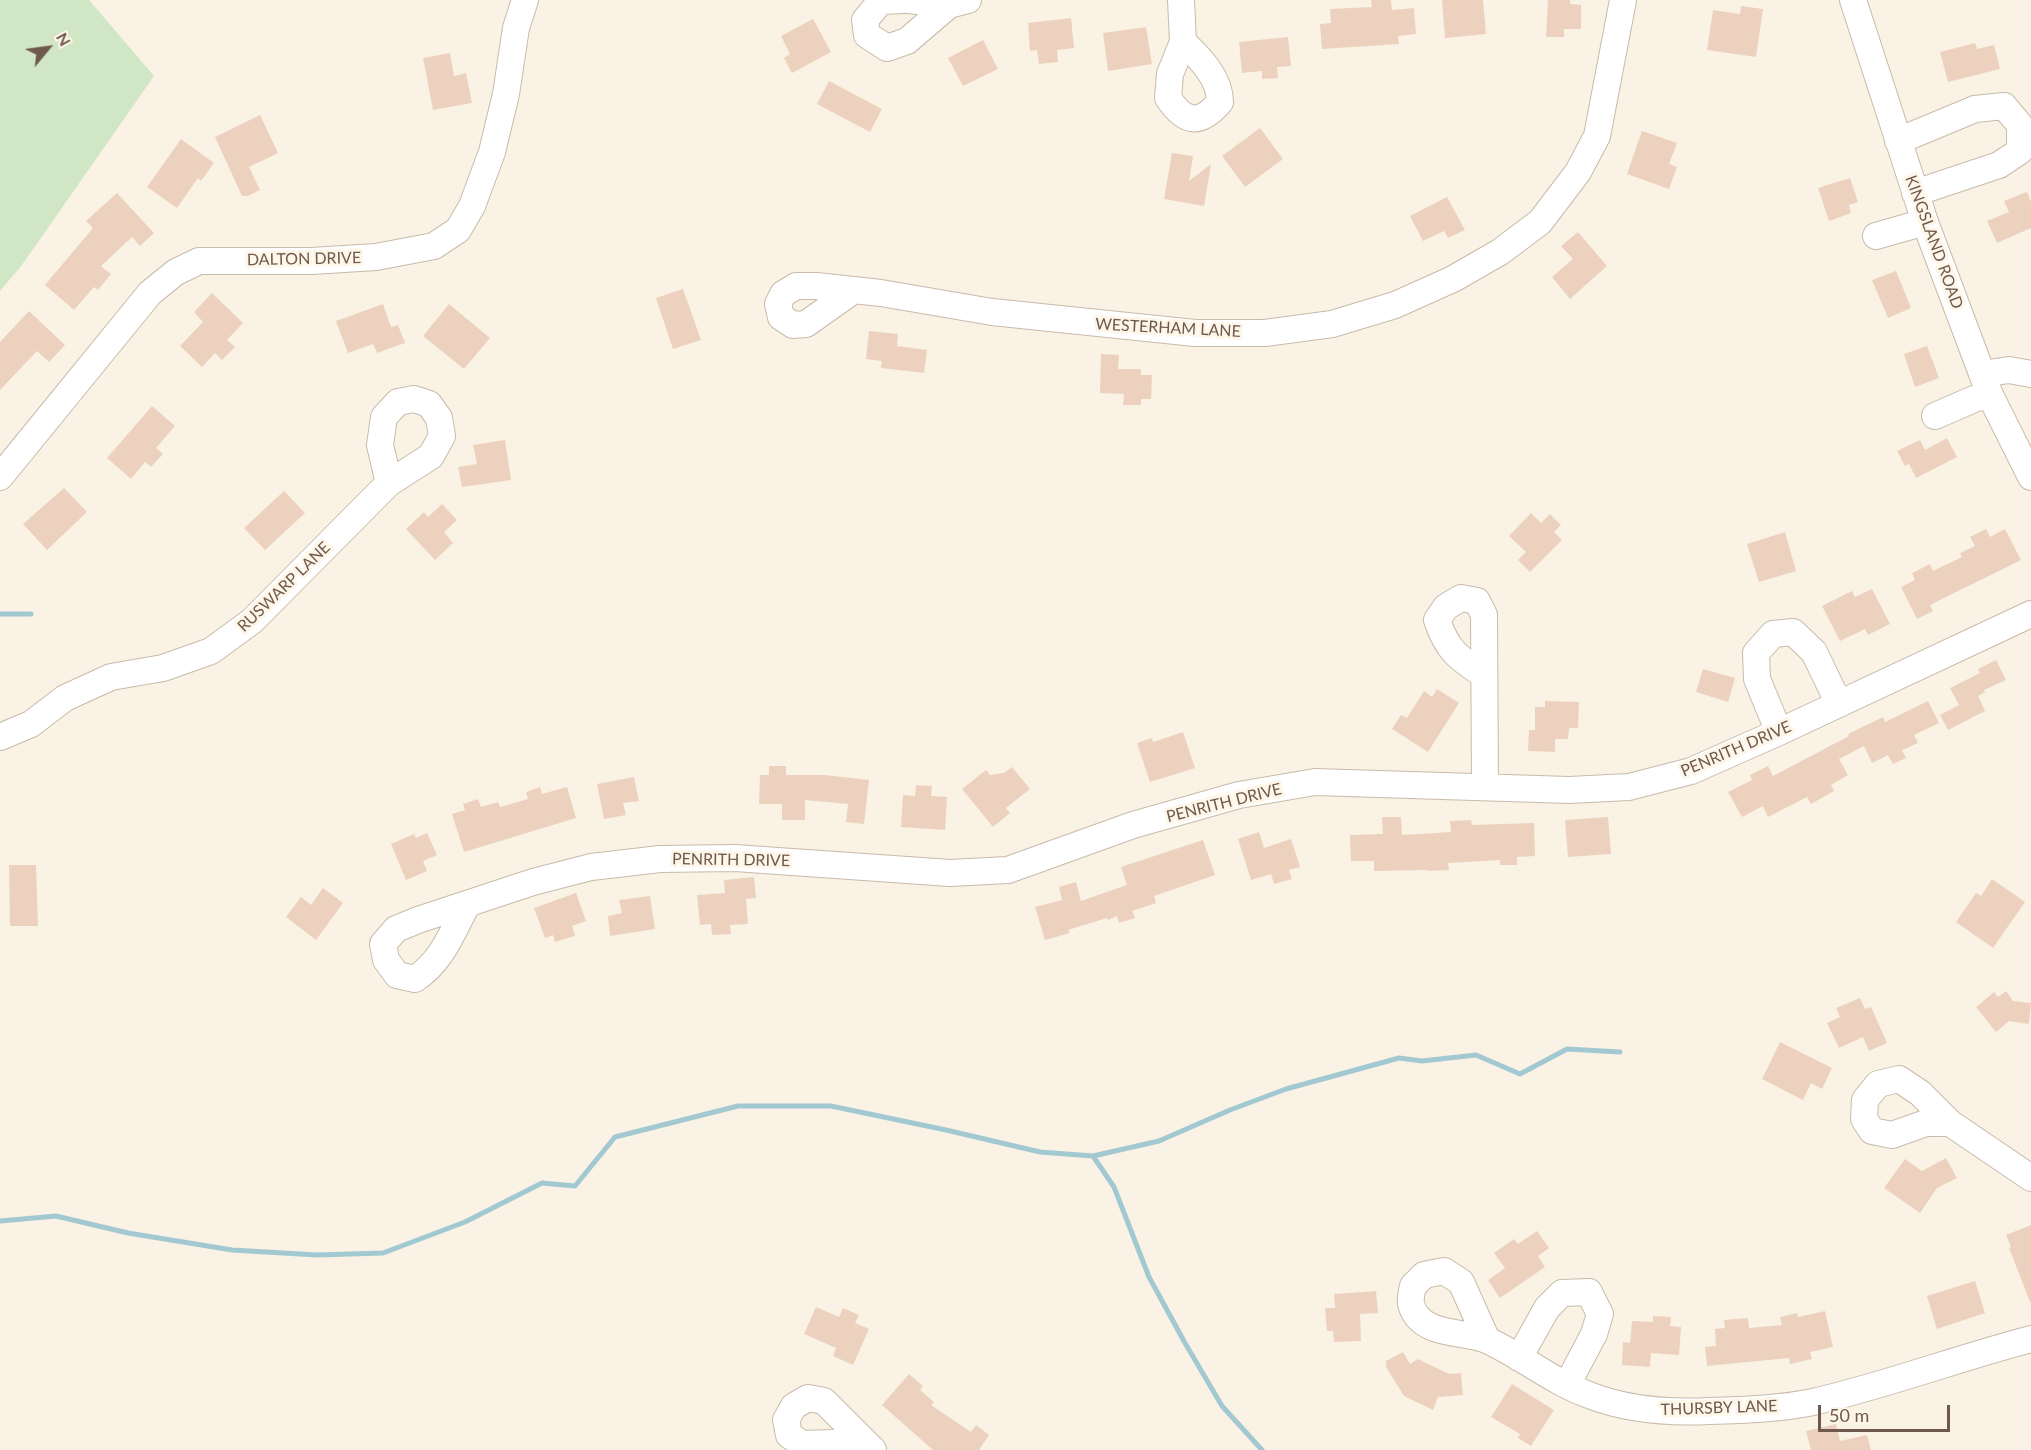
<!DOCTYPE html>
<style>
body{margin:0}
#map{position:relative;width:2031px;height:1450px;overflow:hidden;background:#faf2e4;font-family:Lato,sans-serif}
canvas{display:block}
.north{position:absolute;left:18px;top:18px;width:60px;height:60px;-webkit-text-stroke:4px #fdf6e9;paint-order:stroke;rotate:61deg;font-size:16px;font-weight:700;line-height:24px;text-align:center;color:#6f594c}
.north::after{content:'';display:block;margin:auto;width:21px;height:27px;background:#6f594c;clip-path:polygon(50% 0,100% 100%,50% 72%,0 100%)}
.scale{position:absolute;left:1818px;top:1405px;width:132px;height:27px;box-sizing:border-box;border:3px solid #6f594c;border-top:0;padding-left:8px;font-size:18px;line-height:21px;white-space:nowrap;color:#6f594c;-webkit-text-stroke:4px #fdf6e9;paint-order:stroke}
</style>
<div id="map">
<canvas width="2031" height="1450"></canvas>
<div class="north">N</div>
<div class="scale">50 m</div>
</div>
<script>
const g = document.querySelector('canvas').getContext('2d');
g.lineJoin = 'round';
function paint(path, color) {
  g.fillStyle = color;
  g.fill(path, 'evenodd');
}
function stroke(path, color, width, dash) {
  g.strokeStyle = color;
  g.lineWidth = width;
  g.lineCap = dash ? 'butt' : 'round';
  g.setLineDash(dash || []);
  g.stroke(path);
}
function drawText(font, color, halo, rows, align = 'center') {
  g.font = font + ' Lato,sans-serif';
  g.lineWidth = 6;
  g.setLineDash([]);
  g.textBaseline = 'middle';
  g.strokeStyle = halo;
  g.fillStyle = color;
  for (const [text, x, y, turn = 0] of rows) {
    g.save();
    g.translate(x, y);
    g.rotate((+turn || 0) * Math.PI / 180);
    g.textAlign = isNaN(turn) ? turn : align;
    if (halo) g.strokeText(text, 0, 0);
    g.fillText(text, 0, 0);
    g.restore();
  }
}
const green = new Path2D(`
 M0 0H89L154 76 22 265 0 291Z`);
const stream = new Path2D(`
 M0 614H31
 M1093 1156 1114 1187 1149 1277 1185 1343 1222 1406 1262 1450
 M0 1221 56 1216 128 1233 232 1250 317 1255 383 1253 465 1222 542 1183 575 1186 615 1137 738 1106H831L946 1130 1040 1152 1093 1156 1159 1141 1230 1110 1286 1089 1399 1058 1422 1061 1476 1055 1520 1074 1567 1049 1620 1052`);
const building = new Path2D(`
 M1371 0H1391L1392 10 1414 8 1416 34 1398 36 1399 44 1322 49 1320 24 1331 23 1330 9 1372 7Z
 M1442 0H1483L1486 34 1445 38Z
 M1548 0H1570V4L1581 5V29H1564V37H1546Z
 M1741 6 1763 9 1756 57 1707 50 1713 10 1740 14Z
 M1071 18 1074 48 1057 50 1058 62 1039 64 1037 50 1030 51 1028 23Z
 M813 19 831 52 792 73 784 58 790 54 781 36Z
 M1146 27 1152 64 1108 71 1103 33Z
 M1288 37 1291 66 1277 67 1278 78 1262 79V71L1242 73 1239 42Z
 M983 40 998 69 963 86 948 58Z
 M1975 43 1977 49 1994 45 2000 69 1948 82 1940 52Z
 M450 53 454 76 466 73 472 103 433 110 423 58Z
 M829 81 882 109 870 132 817 104Z
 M260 115 278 153 249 167 260 190 248 196H242L215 137Z
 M1260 128 1283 159 1245 187 1222 156Z
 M1642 131 1677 143 1669 164 1677 167 1669 189 1627 174Z
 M181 139 214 163 201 181 198 178 177 208 147 187Z
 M1172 153 1193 156 1189 181 1211 164 1204 206 1164 199Z
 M1850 178 1858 202 1849 205 1851 213 1829 221 1818 188Z
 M2027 192 2031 202V228L1997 243 1987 221 2009 212 2004 201Z
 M117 193 154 233 140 246 132 237 101 266 111 274 98 290 94 287 74 310 45 285 93 228 86 221Z
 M1447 197 1465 230 1448 238 1444 231 1423 241 1410 216Z
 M1578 232 1607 266 1570 299 1552 277 1573 259 1561 246Z
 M1896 271 1911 308 1888 318 1872 280Z
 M683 289 701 340 673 349 656 298Z
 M212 293 243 323 227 340 235 347 222 360 215 353 202 367 180 346 203 322 194 312Z
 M383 304 391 327 398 325 405 343 377 353 373 344 348 353 336 321Z
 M449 304 490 338 464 369 423 336Z
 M29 311 65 345 49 362 37 351 0 390V342Z
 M869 331 898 334 897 346 927 350 924 373 881 368 882 361 866 359Z
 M1927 346 1939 378 1915 387 1904 354Z
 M1101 354 1119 355 1118 369H1141V375H1152L1151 399H1141V405H1123L1124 394 1100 393Z
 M152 406 175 426 156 448 163 454 151 467 145 462 131 479 107 458Z
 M1947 438 1957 457 1916 478 1909 464 1905 466 1897 451 1920 440 1925 450Z
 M505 440 511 480 462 487 458 467 477 464 473 445Z
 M64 488 87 512 47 550 23 524Z
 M284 491 305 513 265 550 244 528Z
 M442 504 457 520 444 532 453 543 435 560 406 529 424 512 428 517Z
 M1531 513 1541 523 1550 514 1561 525 1554 532 1562 540 1530 572 1518 560 1526 552 1509 536Z
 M1986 529 1990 537 2005 529 2021 560 1930 605 1933 611 1917 619 1901 587 1915 580 1912 573 1930 564 1933 571 1962 557 1960 553 1975 546 1970 537Z
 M1785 532 1796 571 1759 582 1747 544Z
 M1872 589 1890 624 1868 635 1865 629 1840 641 1822 606 1852 591 1855 597Z
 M1996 660 2006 680 1984 690 1985 692 1978 696 1985 711 1948 730 1940 715 1959 705 1950 688 1980 673 1978 669Z
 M1703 669 1735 678 1728 702 1696 692Z
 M1437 689 1459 703 1428 752 1392 729 1401 715 1407 718 1424 691 1432 697Z
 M1545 701 1579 702 1578 728H1569L1568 739H1555V752L1528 751 1529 730H1535V707H1545Z
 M1928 701 1939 723 1914 735 1918 743 1902 750 1906 758 1893 764 1888 755 1872 763 1864 746 1839 759 1848 775 1831 785 1834 791 1811 804 1807 797 1768 817 1763 806 1742 817 1728 792 1752 780 1750 775 1768 766 1773 776 1849 736 1848 734 1883 717 1885 722Z
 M1183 732 1195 768 1150 782 1137 743 1152 738 1153 742Z
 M769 766H786V775H824L869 780 864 824 846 822 848 804 805 800V820H782V804H759L760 775H769Z
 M1012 767 1030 789 1006 808 1010 813 993 827 962 789 986 770 990 775 1004 773Z
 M634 777 639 801 623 803 626 815 604 819 597 784Z
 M916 785 932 786 931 796 947 797 945 830 901 827 903 795 915 796Z
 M540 787 542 794 567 787 576 818 464 852 452 814 465 810 463 804 478 799 481 807 498 802 500 807 528 799 526 792Z
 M1382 817H1401L1402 835 1451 832 1450 821 1471 820 1472 825 1534 823 1535 856 1517 857V865H1500V860L1448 863 1449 870 1428 871 1427 870 1374 871V861H1351L1350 835 1383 834Z
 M1608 817 1611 854 1568 857 1565 820Z
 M1259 832 1264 848 1291 839 1300 867 1289 870 1292 879 1274 884 1271 874 1251 880 1238 839Z
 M427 833 437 855 423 861 427 871 406 880 391 844 414 834 416 838Z
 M1203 840 1215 875 1154 896 1156 903 1132 911 1135 918 1119 923 1117 916 1108 920 1107 918 1068 930 1070 933 1045 940 1035 907 1062 900 1059 887 1076 882 1081 901 1127 885 1121 867Z
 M9 865H36L38 926H10Z
 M754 877 756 898 746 899 748 924 730 925 731 934 712 935 711 924 700 925 697 895 725 893 724 880Z
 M1992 879 2025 902 1993 948 1956 922 1976 893 1981 896Z
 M323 888 343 903 316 940 286 917 301 897 311 905Z
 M576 893 586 921 572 926 575 936 555 942 553 935 545 938 534 908Z
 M650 896 655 929 610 936 608 916 622 913 619 900Z
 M2006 991 2013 1001 2031 1003 2029 1024 2009 1021 1996 1032 1976 1007 1994 992 1998 997Z
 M1860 998 1865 1009 1871 1007 1887 1043 1869 1051 1863 1037 1839 1048 1827 1023 1840 1017 1836 1008Z
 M1780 1042 1832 1068 1822 1089 1811 1083 1803 1100 1762 1079Z
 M1946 1158 1957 1178 1937 1188 1920 1213 1884 1188 1905 1159 1922 1171Z
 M2031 1225V1302H2030L2009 1248 2011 1247 2006 1235Z
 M1537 1231 1549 1248 1538 1256 1545 1267 1500 1298 1488 1280 1505 1268 1494 1253 1514 1239 1518 1244Z
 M1975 1281 1985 1313 1937 1329 1927 1296Z
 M1376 1291 1378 1313 1360 1314 1361 1341 1334 1342 1333 1331H1327L1325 1308H1335L1334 1294Z
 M816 1307 839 1317 843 1308 859 1315 855 1323 869 1329 853 1365 833 1356 836 1348 804 1334Z
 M1825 1311 1833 1347 1810 1352 1812 1359 1790 1364 1789 1358 1707 1366 1705 1347 1716 1346 1715 1329 1725 1328 1724 1320 1748 1318 1749 1328 1782 1325 1780 1317 1797 1313 1798 1317Z
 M1653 1316 1671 1317 1670 1326 1681 1327 1679 1355 1651 1353 1650 1367 1622 1365 1623 1342 1630 1343 1632 1321 1653 1322Z
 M1403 1352 1410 1364 1418 1359 1449 1374 1461 1373 1463 1395 1438 1397 1433 1410 1404 1396 1386 1367V1361Z
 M909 1374 923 1386 920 1390 934 1402 931 1405 971 1432 976 1425 989 1435 979 1450H933L882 1405Z
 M1512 1384 1554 1410 1531 1446 1518 1438 1520 1434 1491 1417Z
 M1836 1424 1840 1441 1867 1435 1871 1450H1811L1806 1431Z`);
const minor = new Path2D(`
 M904 0 881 1 865 20 867 35 887 48 907 41 949 5
 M909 0 949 5 968 0
 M1181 0 1183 42 1170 74 1168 98C1185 123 1199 126 1220 102 1220 78 1200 58 1183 42
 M1853 0 1925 222 1990 395 2031 477
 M1898 141 1975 109 2004 106 2020 125V151L1999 165 1915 193
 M1876 236 1925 222
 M854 290 806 324 793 325 781 317 778 304 783 294 796 286H816L881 293 992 312 1195 333H1265L1332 324 1395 305 1453 279 1500 252 1540 222 1578 172 1597 136 1623 0
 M1982 374 2009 370 2031 374
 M1935 416 1974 399 1990 395
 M0 477 150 293 176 272 199 261H311L376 257 434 246 458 230 472 206 492 152 506 94 516 28 525 0
 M1484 675C1458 658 1447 650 1437 620L1446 607 1461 598 1477 601 1484 615 1485 786
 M1779 732 1757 679 1756 653 1773 634 1793 632 1814 652 1839 704
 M0 737 31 724 65 698 111 677 163 668 211 651 252 621 389 483 431 456 442 436 439 418 429 404 414 399 398 402 384 417 380 445 389 483
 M467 905C451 934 443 960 415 979L397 975 386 960 383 944 396 929 418 920 533 882 591 867 660 859 735 858 950 873 1008 870 1133 825 1239 795 1315 782 1569 790 1629 787 1691 771 1779 732 2031 614
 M1950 1123H1926L1892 1135 1872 1131 1864 1119 1865 1100 1878 1084 1899 1079 1920 1093 1950 1123 2031 1178
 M1487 1340 1461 1282 1444 1271 1424 1275 1413 1286C1412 1291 1410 1299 1411 1304 1420 1338 1466 1330 1489 1341 1523 1357 1553 1382 1589 1395 1627 1410 1668 1413 1709 1411 1744 1410 1779 1409 1813 1402 1887 1385 1958 1358 2031 1339
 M1519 1358 1547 1308 1562 1293 1589 1292 1600 1314 1594 1334 1567 1385
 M864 1442 802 1444 789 1435 786 1420 794 1406 808 1398 824 1401 873 1450`);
const streetNames = [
 ["KINGSLAND ROAD",1934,242,70],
 ["DALTON DRIVE",304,259,-1],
 ["WESTERHAM LANE",1168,328,3],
 ["RUSWARP LANE",284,587,-44],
 ["PENRITH DRIVE",1736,749,-23],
 ["PENRITH DRIVE",1224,803,-14],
 ["PENRITH DRIVE",731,860,1],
 ["THURSBY LANE",1719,1408,-2]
];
paint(green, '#d1e6c4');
stroke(stream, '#a2c9d2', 5);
paint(building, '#ecd2be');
stroke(minor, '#c9baab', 28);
stroke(minor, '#fff', 26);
drawText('16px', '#6f594c', '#fdf6e9', streetNames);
</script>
